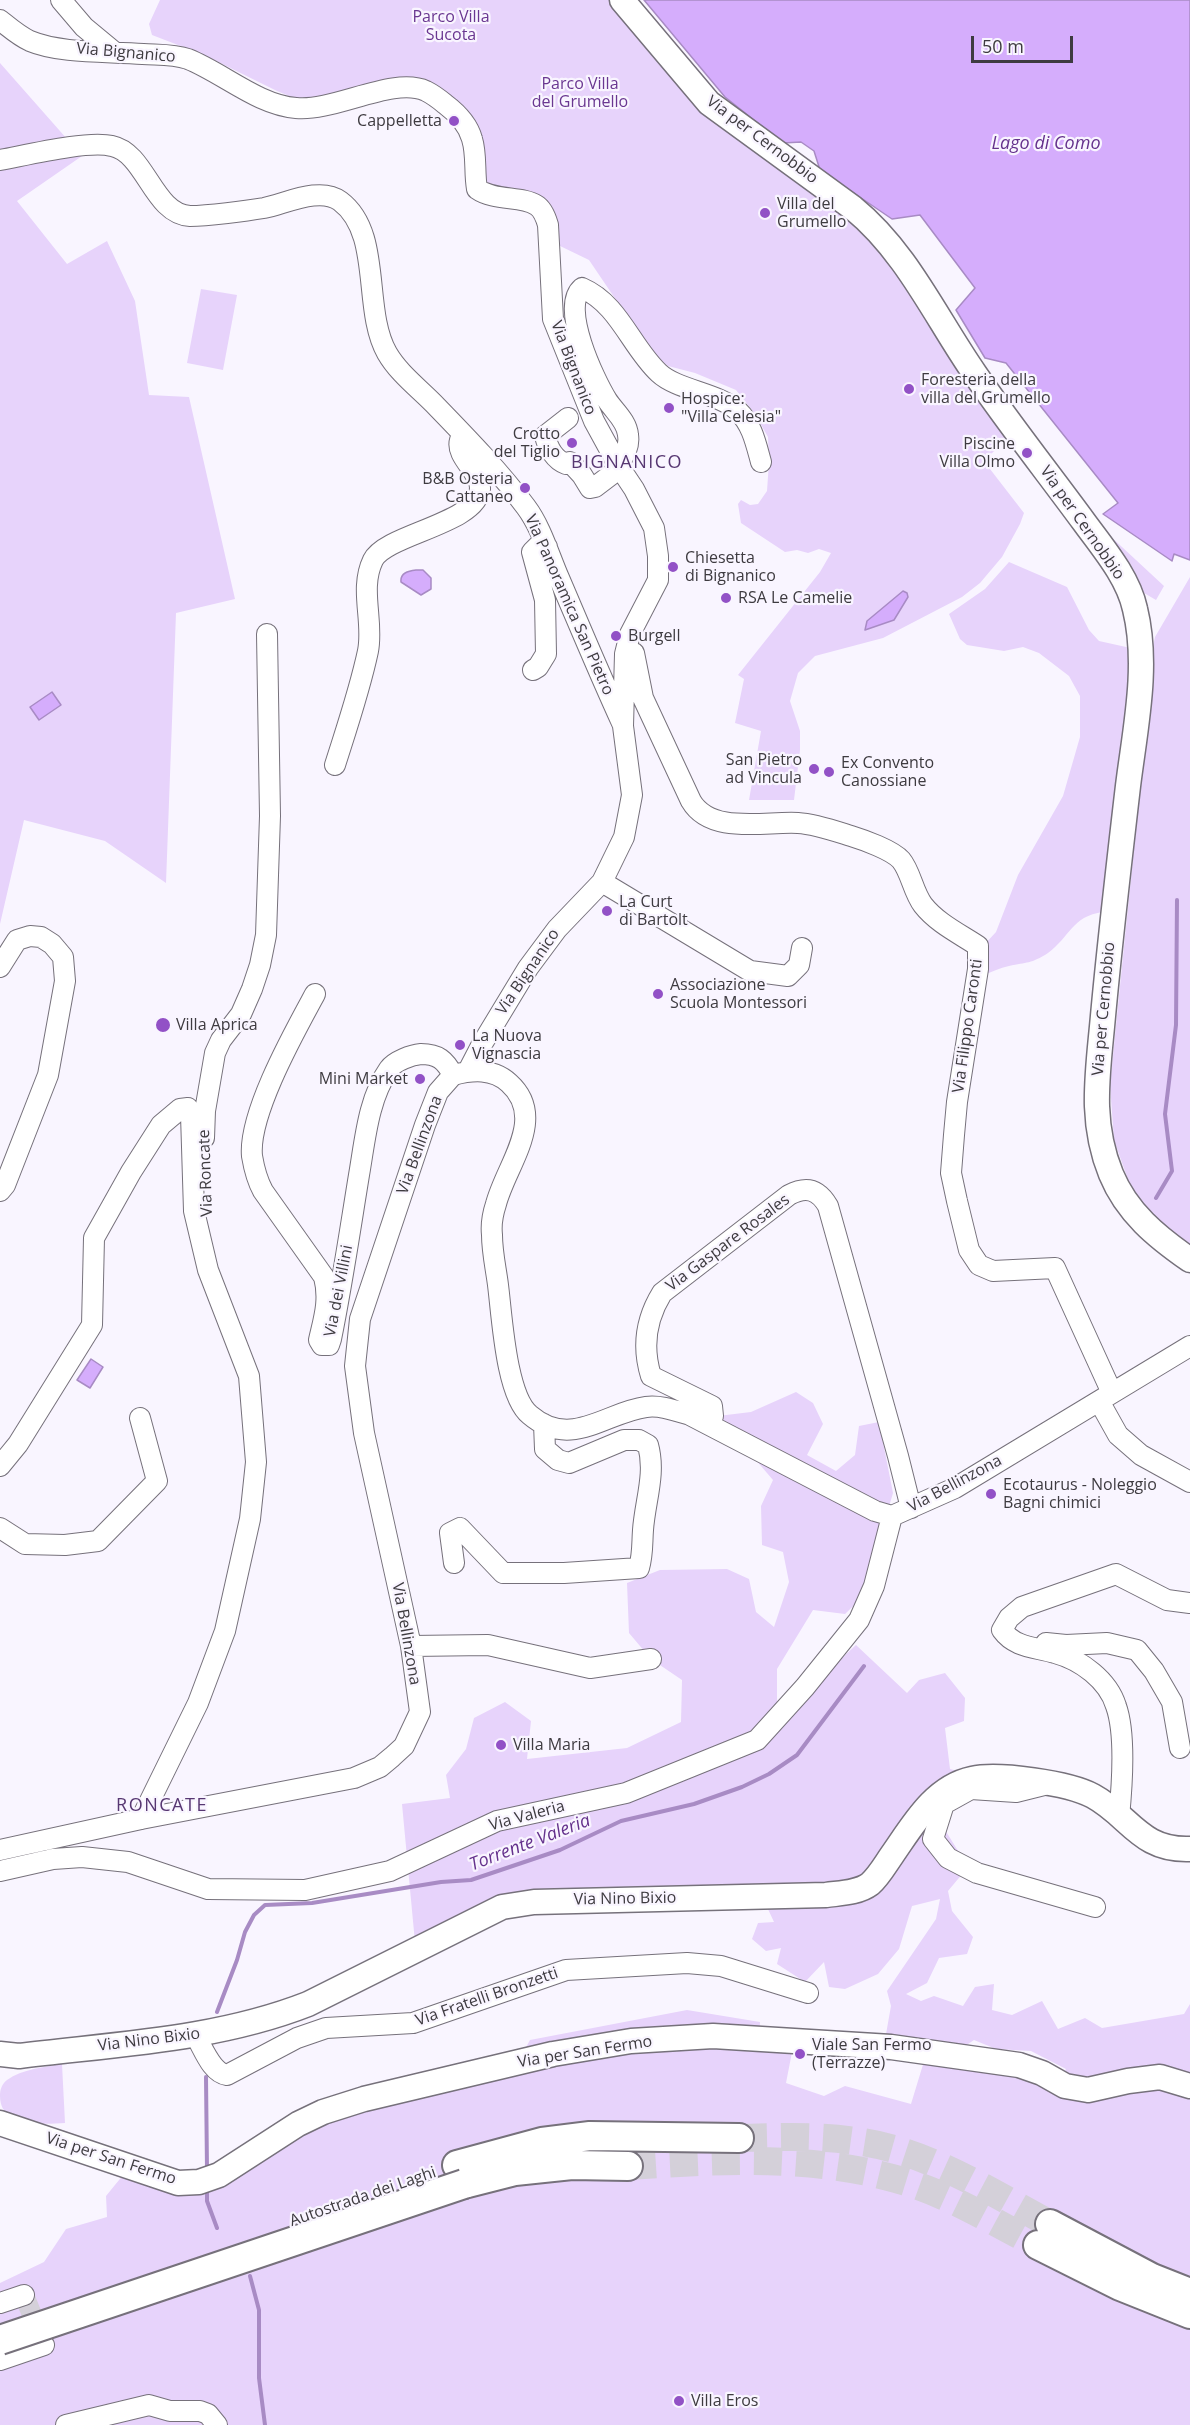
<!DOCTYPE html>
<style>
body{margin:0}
#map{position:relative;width:1190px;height:2425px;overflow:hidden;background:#f9f5ff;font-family:"Open Sans",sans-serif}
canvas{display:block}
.scale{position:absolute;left:971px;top:36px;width:102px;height:27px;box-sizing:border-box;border:3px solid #3e3b40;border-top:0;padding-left:8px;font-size:18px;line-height:21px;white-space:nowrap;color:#3e3b40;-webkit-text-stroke:4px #f9f5ff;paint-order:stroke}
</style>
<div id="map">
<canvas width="1190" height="2425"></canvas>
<div class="scale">50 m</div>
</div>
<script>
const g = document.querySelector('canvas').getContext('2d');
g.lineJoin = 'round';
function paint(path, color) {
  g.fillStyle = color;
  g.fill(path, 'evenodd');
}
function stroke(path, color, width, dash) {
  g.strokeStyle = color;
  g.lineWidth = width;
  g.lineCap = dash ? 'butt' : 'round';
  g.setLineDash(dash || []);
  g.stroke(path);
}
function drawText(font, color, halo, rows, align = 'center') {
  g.font = font + ' "Open Sans",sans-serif';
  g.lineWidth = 4.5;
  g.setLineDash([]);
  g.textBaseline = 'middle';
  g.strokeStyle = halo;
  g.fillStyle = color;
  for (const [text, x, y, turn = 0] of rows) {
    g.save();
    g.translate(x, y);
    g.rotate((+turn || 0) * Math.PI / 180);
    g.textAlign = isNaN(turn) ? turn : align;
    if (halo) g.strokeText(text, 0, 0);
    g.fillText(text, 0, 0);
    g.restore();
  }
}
const green = new Path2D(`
 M160 0H610L848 214 887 253 1010 439 983 460 1024 513 1020 524 1002 557 980 583 962 597 883 638 815 656 798 673 790 701 800 731V750L794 800H749L761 731 735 723 744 679 738 675 820 572 831 553 819 549 808 553 797 550 785 552 741 523 738 504 741 500 750 505 758 504 767 491 769 462 768 437 755 414 736 390 695 373 668 366 652 353 589 260 558 245 549 212 488 186 484 181 481 144 430 86 337 93 299 100 277 91 204 55 152 35 149 24Z
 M0 63 82 156 17 201 67 264 107 241 135 301 149 395 189 397 235 599 176 613 166 883 105 841 24 820 0 924Z
 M201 289 237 295 223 370 187 363Z
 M1108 534 1164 586 1156 600 1144 593 1122 553Z
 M1009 562 1067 587 1089 630 1099 641 1135 649 1103 912C1072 916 1070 937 1048 953 1031 964 1027 962 1009 966 1000 968 991 972 982 976L984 945 996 932 1018 875 1063 796 1080 737V696L1069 676 1039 653 1023 647 1004 651 967 645 960 639 949 614 985 589Z
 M1190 577V1248L1155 1222 1131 1188 1114 1140 1110 1085 1150 690V661L1155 637Z
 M796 1392 813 1403 823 1424 807 1455 836 1471 855 1455 859 1426 879 1422 893 1493 883 1527 874 1586 845 1614 813 1610 777 1669V1702L793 1703 856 1645 907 1693 919 1680 945 1673 965 1698 964 1721 945 1728 950 1769 961 1772 942 1825 968 1867 948 1891 952 1911 973 1937 967 1954 939 1958 927 1983 906 1994 921 2001 934 1996 963 2006 975 1987 994 1984 992 2010 1012 2015 1042 2001 1058 2029 1085 2018 1102 2028 1184 2014 1190 2004V2425H0V2283L44 2262 66 2229 107 2217 106 2196 128 2169 201 2193 225 2185 299 2128 515 2067 530 2040 687 2010 760 2022 759 2043 793 2047 786 2083 824 2096 845 2086 911 2104 925 2058 969 2062 1055 2090 1066 2069 1031 2051 996 2049 974 2040 959 2050 886 2034 891 2006 887 1991 936 1919 940 1899 912 1906 899 1949 878 1974 845 1989 829 1987 824 1962 805 1982 777 1964 781 1948 766 1951 752 1939 758 1923 774 1922 767 1907 563 1908 499 1917 416 1953 402 1804 450 1798 446 1775 466 1749 474 1718 505 1702 531 1721 527 1759 627 1748 681 1722 682 1680 651 1659 629 1633 627 1583 660 1570 727 1569 749 1579 756 1612 774 1627 789 1582 783 1552 762 1545 761 1506 773 1480 718 1416 751 1412Z
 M62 2064 65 2123C43 2124 0 2128 0 2096 0 2089 2 2084 7 2080 22 2069 45 2067 62 2064Z`);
const water = new Path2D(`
 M644 0H1190V560L1174 554 1172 561 1103 514 1118 503 1006 363 985 358 956 310 975 288 920 215 892 219 820 170 814 151 801 142 783 143 725 97Z
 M416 570H423L431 578V589L421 595 401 582C400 573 408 571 416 570Z
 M903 591 907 593 908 597 894 620 865 630 867 621Z
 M52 692 61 705 39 720 30 707Z
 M91 1359 103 1367 90 1388 77 1380Z`);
const stream = new Path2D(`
 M1156 1198 1172 1171 1165 1114 1176 1025 1177 900
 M217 2012 237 1960 245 1932 254 1915 265 1905 312 1903 441 1882 471 1880 560 1850 621 1821 694 1804 742 1787 769 1774 797 1755 864 1666
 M206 2077 207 2170
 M207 2189V2201L217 2228
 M250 2276 259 2310V2378L265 2425`);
const minorTunnel = new Path2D(`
 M24 2295 41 2337`);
const highwayTunnel = new Path2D(`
 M739 2138C780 2137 821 2135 862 2142 929 2152 991 2192 1050 2224
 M628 2166C721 2160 816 2154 906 2182 952 2196 995 2223 1038 2245`);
const minor = new Path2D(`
 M61 0 84 27 113 51
 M0 20C10 28 19 36 30 41 61 54 109 51 143 54 158 55 174 54 188 59 223 73 258 105 296 108 334 112 393 76 426 91 432 94 439 99 445 104 457 113 468 124 472 139 477 155 474 172 477 189 494 201 522 196 536 205 543 209 546 218 548 225L553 319 594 421 618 465 634 489 654 528 658 556V580L630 634 625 654 623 726 632 795 624 837 602 882 557 929 528 968 482 1044 468 1071
 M0 160C27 155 88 140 112 146 146 153 153 214 190 216 208 216 246 211 264 208 285 204 320 186 340 201 383 233 362 309 387 353 399 374 421 390 437 407 468 439 500 472 526 507 541 527 549 555 559 578 580 627 600 675 622 723
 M568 418 545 436C548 448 555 460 566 464L570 462 582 475 590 488 595 487 620 468
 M618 465C624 456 630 447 628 435 627 421 614 411 607 400 594 379 560 307 582 288 619 304 631 347 659 373 677 390 719 393 738 411 752 424 756 444 761 462
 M634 653 643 698 691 801C711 835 765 821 798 823 815 824 835 831 851 836 864 840 892 850 901 860 911 872 913 892 923 905 937 923 960 934 978 946V969L957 1102 954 1135 951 1173 957 1201 969 1250 979 1265 993 1271 1055 1268 1112 1393
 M533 670 538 667 546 654 545 600 532 552 539 545 547 547
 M335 765C347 727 360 689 368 651 374 621 359 589 373 560 386 534 477 524 480 489 481 472 455 457 460 440L466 439
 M602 882 750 971 788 976 799 965 802 948
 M0 967 17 940 30 936 41 937 52 944 63 957 65 981 48 1075 5 1185 0 1191
 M315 994C295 1031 248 1114 252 1156 254 1168 257 1180 263 1191L324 1277C330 1300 324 1318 319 1340L322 1345H329L331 1339C342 1285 350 1230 359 1175 365 1141 368 1099 389 1069 395 1061 411 1055 421 1054 438 1054 445 1060 453 1075
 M204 1138 205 1111 215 1053 221 1040 241 1014 252 989 260 965 266 935 270 816 267 634
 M1099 1401 1118 1435 1141 1455 1190 1482
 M708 1424 713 1416 712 1406 651 1376C642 1347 646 1319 662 1293L789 1195C806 1186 818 1189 828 1206L898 1456 911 1508
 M0 1466 18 1444 92 1325 94 1238 131 1172 161 1125 180 1109 188 1108 191 1115 194 1211 208 1270 249 1376 256 1462 250 1519 225 1631 198 1703 141 1819
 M0 1528 25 1544 65 1545 98 1541 157 1481 140 1418
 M454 1563 450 1533 460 1528 503 1573H564L639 1568C643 1554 642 1543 643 1530 645 1501 656 1474 648 1445L639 1440H624L569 1463 558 1460 545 1449 544 1424
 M1046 1643 1066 1645 1107 1643 1137 1650 1154 1671 1172 1702 1180 1748
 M411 1646 488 1645 590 1668 651 1659
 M1044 1785 1016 1792 971 1789 944 1804 933 1839 948 1858 977 1873 1095 1907
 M1119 1817C1122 1787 1126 1734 1116 1706 1108 1680 1081 1660 1055 1653 1035 1647 1015 1648 1002 1630L1009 1618 1022 1607 1116 1574 1167 1600 1190 1603
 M0 1850 141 1819 354 1778 380 1767 392 1757 404 1746 420 1712 411 1646 364 1433 355 1366 360 1319 425 1125 438 1092 453 1075C472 1070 493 1068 509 1083 548 1118 506 1165 496 1204 493 1213 491 1226 492 1235 492 1252 496 1269 498 1285 502 1316 506 1396 530 1415 571 1450 606 1412 646 1407 661 1405 676 1411 690 1415L875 1511 892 1516 955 1488 1190 1346
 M0 1871 53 1859 82 1857 128 1862 208 1889 305 1890 390 1871 497 1821 626 1793 757 1740 805 1687 859 1620 874 1586 892 1516
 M195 2035C203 2047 211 2073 227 2075L297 2038 326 2028 413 2023 566 1970 687 1963 721 1966 808 1993
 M0 2303 24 2295
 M0 2360 44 2345
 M66 2425 149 2405 170 2411H200L208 2414 217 2425`);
const major = new Path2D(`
 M622 0 709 103 853 208C907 252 936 318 975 374 1010 425 1048 473 1084 522 1103 548 1128 577 1135 609 1149 666 1135 729 1128 786 1119 863 1110 940 1103 1016 1098 1073 1089 1120 1111 1174 1127 1213 1157 1237 1190 1260
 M0 2054 19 2056C116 2044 216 2040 308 2004L502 1907 534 1902 826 1895C840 1893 858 1893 870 1884 879 1876 885 1865 892 1855 913 1825 934 1787 972 1779 998 1773 1069 1783 1093 1796 1130 1816 1140 1851 1190 1849
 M0 2123 178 2183 199 2182 219 2175 298 2124 323 2112 364 2099 553 2054 631 2041 713 2036 891 2047 1019 2065 1042 2073 1065 2086 1088 2090 1128 2081 1160 2077 1190 2086`);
const highway = new Path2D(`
 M457 2165 542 2142 590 2136 739 2138
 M464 2184 515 2171 572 2165 628 2166
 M1050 2224 1152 2278 1190 2293
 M1038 2245 1120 2286 1190 2314`);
const highwayBridge = new Path2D(`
 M0 2340 464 2184`);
const markers = [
 [454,121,6,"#9251c6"],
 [765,213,6,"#9251c6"],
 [909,389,6,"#9251c6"],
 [669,408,6,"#9251c6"],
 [572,443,6,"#9251c6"],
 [1027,453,6,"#9251c6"],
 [525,488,6,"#9251c6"],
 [673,567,6,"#9251c6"],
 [726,598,6,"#9251c6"],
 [616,636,6,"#9251c6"],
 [814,769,6,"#9251c6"],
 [829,772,6,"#9251c6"],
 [607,911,6,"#9251c6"],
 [658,994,6,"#9251c6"],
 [163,1025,8,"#9251c6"],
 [460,1045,6,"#9251c6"],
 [420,1079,6,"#9251c6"],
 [991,1494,6,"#9251c6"],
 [501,1745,6,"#9251c6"],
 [800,2054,6,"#9251c6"],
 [679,2401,6,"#9251c6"]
];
const parkNames = [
 ["Parco Villa",451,17],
 ["Sucota",451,35],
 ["Parco Villa",580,84],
 ["del Grumello",580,102]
];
const streetNames = [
 ["Via Bignanico",126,53,5],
 ["Via per Cernobbio",762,140,37],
 ["Via Bignanico",573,368,69],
 ["Via per Cernobbio",1082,523,55],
 ["Via Panoramica San Pietro",569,605,66],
 ["Via Bignanico",528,972,-56],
 ["Via per Cernobbio",1104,1009,-85],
 ["Via Filippo Caronti",968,1026,-82],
 ["Via Bellinzona",420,1145,-70],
 ["Via Roncate",206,1173,-92],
 ["Via Gaspare Rosales",728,1243,-37],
 ["Via dei Villini",339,1291,-79],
 ["Via Bellinzona",955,1484,-28],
 ["Via Bellinzona",406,1634,80],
 ["Via Valeria",527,1816,-15],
 ["Via Nino Bixio",625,1899,-1],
 ["Via Fratelli Bronzetti",487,1997,-19],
 ["Via Nino Bixio",149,2040,-7],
 ["Via per San Fermo",585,2052,-9],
 ["Via per San Fermo",111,2159,18],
 ["Autostrada dei Laghi",363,2197,-19]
];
const poiNames = [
 ["Cappelletta",442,121,"right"],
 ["Villa del",777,204],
 ["Grumello",777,222],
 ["Foresteria della",921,380],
 ["villa del Grumello",921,398],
 ["Hospice:",681,399],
 ["\"Villa Celesia\"",681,417],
 ["Crotto",560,434,"right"],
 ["del Tiglio",560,452,"right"],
 ["Piscine",1015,444,"right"],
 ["Villa Olmo",1015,462,"right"],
 ["B&B Osteria",513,479,"right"],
 ["Cattaneo",513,497,"right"],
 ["Chiesetta",685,558],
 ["di Bignanico",685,576],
 ["RSA Le Camelie",738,598],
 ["Burgell",628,636],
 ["San Pietro",802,760,"right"],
 ["ad Vincula",802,778,"right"],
 ["Ex Convento",841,763],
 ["Canossiane",841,781],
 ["La Curt",619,902],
 ["di Bartolt",619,920],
 ["Associazione",670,985],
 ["Scuola Montessori",670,1003],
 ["Villa Aprica",176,1025],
 ["La Nuova",472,1036],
 ["Vignascia",472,1054],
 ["Mini Market",408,1079,"right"],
 ["Ecotaurus - Noleggio",1003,1485],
 ["Bagni chimici",1003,1503],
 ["Villa Maria",513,1745],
 ["Viale San Fermo",812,2045],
 ["(Terrazze)",812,2063],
 ["Villa Eros",691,2401]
];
const waterNames = [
 ["Lago di Como",1046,144],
 ["Torrente Valeria",530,1843,-21]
];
const neighbourhoodNames = [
 ["BIGNANICO",627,463],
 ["RONCATE",162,1806]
];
paint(green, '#e7d3fb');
paint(water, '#d5adfc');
stroke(water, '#a88bc4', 1.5);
stroke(stream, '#a88bc4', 4);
stroke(minorTunnel, '#d4d0d9', 20, [20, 10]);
stroke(highwayTunnel, '#d4d0d9', 28, [28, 14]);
stroke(minor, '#76717b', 22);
stroke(major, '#76717b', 27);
stroke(highway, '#76717b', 32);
stroke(minor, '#fff', 20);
stroke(major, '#fff', 24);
stroke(highway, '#fff', 28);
stroke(highwayBridge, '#76717b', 32, []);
stroke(highwayBridge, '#fff', 28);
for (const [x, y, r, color] of markers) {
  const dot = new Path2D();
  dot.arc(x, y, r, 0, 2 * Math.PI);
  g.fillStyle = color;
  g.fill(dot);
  stroke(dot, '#f9f5ff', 2);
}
drawText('16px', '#6a3791', '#f9f5ff', parkNames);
drawText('16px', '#3e3b40', '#f9f5ff', streetNames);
drawText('16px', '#3e3b40', '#f9f5ff', poiNames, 'left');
drawText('italic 18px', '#65328d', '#f9f5ff', waterNames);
g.letterSpacing = '1.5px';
drawText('18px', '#573772', '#f9f5ff', neighbourhoodNames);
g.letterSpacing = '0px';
</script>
